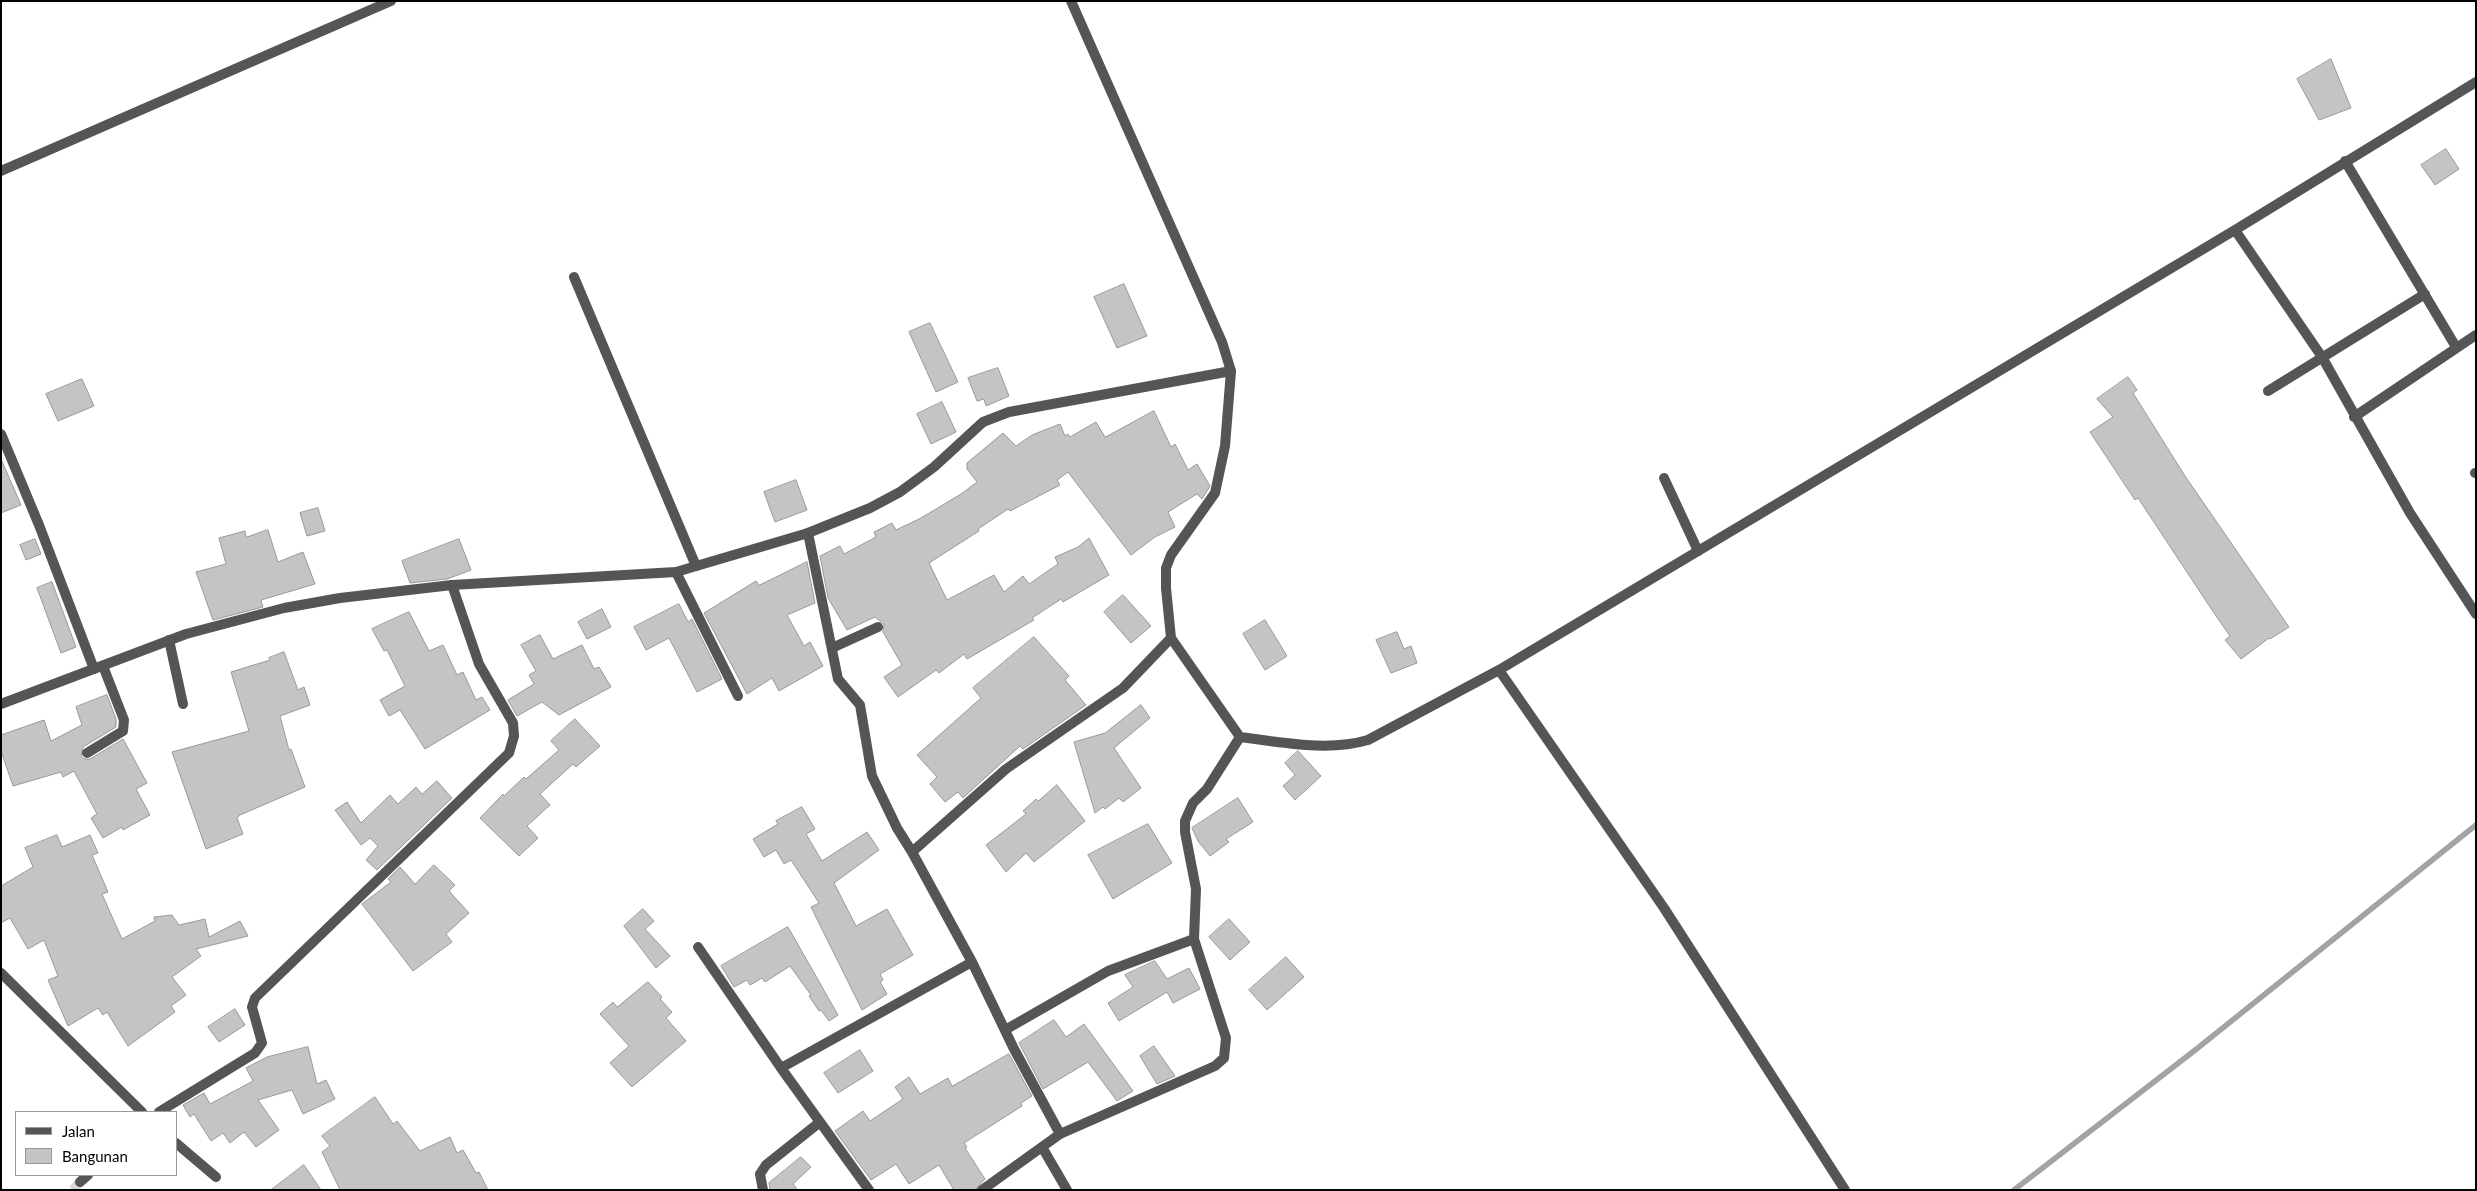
<!DOCTYPE html>
<style>
body{margin:0}
#map{position:relative;width:2477px;height:1191px;overflow:hidden;background:#fff;font-family:Lato,sans-serif}
canvas{display:block}
.frame{position:absolute;inset:0;border:2px solid #000;pointer-events:none}
.legend{position:absolute;left:15px;top:1111px;width:162px;height:65px;box-sizing:border-box;background:#fff;border:1px solid #999;margin:0;padding:6px 9px;list-style:none;font-size:15px;color:#000}
.legend li{display:flex;align-items:center;gap:10px;height:25px}
.legend b{width:25px;border:1px solid #999}
</style>
<div id="map">
<canvas width="2477" height="1191"></canvas>
<div class="frame"></div>
<ul class="legend">
<li><b style="height:6px;background:#555"></b>Jalan</li>
<li><b style="height:14px;background:#c4c4c4"></b>Bangunan</li>
</ul>
</div>
<script>
const g = document.querySelector('canvas').getContext('2d');
g.lineJoin = 'round';
function stroke(path, color, width, dash) {
  g.strokeStyle = color;
  g.lineWidth = width;
  g.lineCap = dash ? 'butt' : 'round';
  g.setLineDash(dash || []);
  g.stroke(path);
}
function paint(path, color) {
  g.fillStyle = color;
  g.fill(path, 'evenodd');
}
const stream = new Path2D(`
 M2014 1190 2194 1051 2476 825`);
const building = new Path2D(`
 M2331 59 2351 108 2319 120 2297 79Z
 M2446 149 2459 169 2435 185 2421 165Z
 M1124 284 1147 336 1117 348 1094 297Z
 M930 323 958 382 936 392 909 332Z
 M998 368 1009 396 986 406 984 399 977 401 968 378Z
 M2128 377 2137 390 2133 393 2185 476 2289 627 2270 639 2269 638 2241 659 2225 640 2230 636 2214 613 2138 498 2135 500 2090 432 2113 417 2097 399Z
 M82 379 94 406 58 421 46 394Z
 M942 402 956 432 931 444 917 414Z
 M1154 411 1171 447 1175 444 1188 470 1197 464 1210 486 1202 499 1197 494 1168 512 1175 527 1155 537 1131 555 1068 472 1057 480 1060 485 1010 511 1008 509 978 529 979 531 929 563 947 600 994 575 1004 592 1023 576 1029 584 1058 564 1055 557 1078 547 1089 538 1109 575 1063 602 1061 599 1032 618 1034 620 967 659 964 654 939 673 936 670 898 697 884 677 902 665 883 632 884 624 875 617 847 630 828 598 820 556 840 546 844 554 876 537 874 532 892 523 896 530 921 518 961 494 977 482 967 469V463L1003 433 1016 446 1032 435 1060 424 1065 436 1068 434 1070 437 1096 422 1105 437Z
 M1 459 21 505 1 513Z
 M796 480 807 510 775 522 764 492Z
 M318 508 325 531 307 536 300 513Z
 M268 530 278 562 303 552 315 584 261 600 263 607 213 620 196 572 226 564 219 538 245 531 246 537Z
 M35 539 41 554 26 560 20 545Z
 M459 539 471 570 447 579 410 583 402 561Z
 M807 562 815 603 787 615 804 646 810 642 823 666 779 691 772 678 747 694 704 613 756 581 759 585Z
 M52 582 76 647 61 653 37 588Z
 M1123 595 1151 626 1131 643 1104 612Z
 M679 604 688 622 692 619 722 679 697 692 669 638 646 650 634 627Z
 M602 609 611 627 587 639 578 622Z
 M409 612 429 651 443 645 457 675 463 672 476 700 482 697 490 710 425 749 400 710 389 716 380 700 405 686 387 650 384 651 372 629Z
 M1265 620 1287 656 1265 670 1243 634Z
 M1397 632 1404 649 1411 646 1417 663 1391 673 1376 640Z
 M540 635 553 659 582 645 594 669 599 667 611 687 559 715 542 702 517 716 508 700 534 684 529 675 536 671 521 645Z
 M1034 637 1069 676 1065 680 1086 705 1023 749 1020 746 963 798 958 792 945 802 930 784 937 777 917 755 981 698 973 688Z
 M284 652 298 690 304 687 310 705 280 716 289 750 291 749 305 787 240 815 237 818 243 834 206 849 172 752 249 731 231 672 270 660 269 658Z
 M107 695 116 719V727L83 747 81 756 84 759H90L123 739 147 783 136 789 150 815 123 830 122 827 103 838 91 818 97 814 74 771 63 777 61 772 13 786 1 751V735L44 720 51 741 82 725 76 707Z
 M1141 705 1150 718 1114 748 1141 788 1123 802 1119 798 1105 809 1103 807 1095 813 1074 742 1105 733Z
 M575 719 600 746 576 767 573 764 540 794 550 805 527 826 538 838 519 856 480 818 503 794 504 796 524 777 526 779 559 750 551 741Z
 M1298 751 1321 776 1295 800 1283 786 1295 775 1285 763Z
 M437 781 452 798 377 870 366 860 378 846 370 838 361 845 335 810 347 802 361 823 390 795 398 804 416 787 422 794Z
 M1057 785 1085 821 1034 862 1026 853 1006 872 986 845 1026 814 1023 811 1036 799 1038 801Z
 M1238 798 1253 822 1226 839 1229 842 1210 856 1198 841 1192 828Z
 M802 807 815 829 806 834 822 861 867 832 879 850 834 883 856 926 887 909 913 955 880 974 883 980 880 982 887 994 862 1010 811 907 819 903 791 860 784 864 776 850 764 857 753 839 778 824 776 821Z
 M1148 824 1172 863 1113 899 1088 855Z
 M57 835 62 847 90 835 98 853 92 855 108 892 102 894 122 939 155 921 154 917 172 915 179 925 205 919 209 937 240 921 248 936 196 949 201 956 172 977 186 995 171 1006 175 1012 128 1046 107 1012 103 1015 98 1008 68 1026 48 980 58 976 44 940 28 949 10 918 1 923V886L33 867 25 848Z
 M434 865 455 885 449 891 469 913 446 934 452 942 413 971 362 904 391 882 388 879 400 867 415 884Z
 M643 909 654 921 645 929 670 956 656 968 624 926Z
 M1229 919 1250 942 1230 960 1209 937Z
 M788 927 838 1015 829 1021 821 1010 819 1011 809 996 811 995 790 966 765 982 762 978 750 985 747 980 734 987 721 966Z
 M1286 957 1304 977 1267 1010 1249 990Z
 M1155 961 1167 979 1189 968 1200 989 1173 1003 1167 992 1119 1021 1108 1003 1133 987 1125 975Z
 M648 982 662 997 660 999 672 1012 666 1018 686 1041 632 1087 610 1063 629 1046 600 1014 613 1002 617 1007Z
 M235 1009 245 1025 219 1042 208 1027Z
 M1054 1020 1066 1037 1084 1024 1133 1091 1117 1101 1088 1062 1043 1089 1019 1043Z
 M1154 1046 1175 1076 1157 1084 1140 1056Z
 M308 1047 317 1084 326 1080 335 1099 303 1114 292 1090 258 1100 279 1130 256 1147 244 1132 230 1143 223 1133 211 1141 194 1114 190 1117 183 1105 204 1093 210 1104 253 1081 246 1068 267 1057Z
 M860 1050 873 1071 838 1093 824 1073Z
 M1009 1054 1032 1096 1021 1103 1022 1106 964 1143 967 1147 965 1148 985 1179 975 1190H954L939 1165 909 1184 896 1164 871 1180 835 1131 863 1111 870 1121 903 1099 895 1087 909 1077 920 1094 948 1078 952 1086Z
 M375 1097 393 1124 397 1121 420 1151 450 1137 457 1153 463 1150 476 1173 479 1172 488 1190H340L322 1152 330 1146 322 1136Z
 M801 1157 811 1167 793 1184 798 1190H770L769 1183Z
 M304 1165 321 1190H271Z`);
const minorTunnel = new Path2D(`
 M73 1190 80 1182`);
const service = new Path2D(`
 M1664 478 1698 551
 M169 640 183 704`);
const minor = new Path2D(`
 M1071 1 1222 342 1231 371 1225 446 1215 493 1171 555 1166 568V588L1171 638 1240 737C1282 742 1327 752 1368 740L1499 670 1664 908 1845 1190
 M2345 161 2456 347
 M1 171 391 1
 M2235 230 2322 357 2410 513 2476 614
 M574 277 696 566
 M2268 391 2425 294
 M2354 417 2476 335
 M1 434 39 525 94 669
 M2475 473H2476
 M808 533 838 679 860 705 872 776 897 828 912 852 972 962 1014 1049 1060 1134
 M676 572 738 696
 M832 648 878 627
 M1499 670 2235 230 2476 82
 M87 753 123 731 124 720 103 666
 M912 852 1006 769 1123 688 1171 638
 M698 947 781 1068
 M1 973 142 1112
 M1005 1030 1108 971 1194 939
 M159 1112 255 1053 262 1043 252 1007 255 998 509 753 514 736 513 723 479 664 452 585
 M176 1143 216 1177
 M1042 1147 1067 1190
 M80 1182 88 1175
 M763 1190 760 1174 766 1165 820 1122
 M869 1190 781 1068 972 962
 M982 1190 1060 1134 1215 1066 1224 1058 1226 1038 1194 939 1196 889 1185 832V821L1193 803 1207 789 1240 737`);
const tertiary = new Path2D(`
 M1 704 186 634 284 608 340 598 452 585 676 572 808 533 870 508 900 492 934 467 983 422 1009 412 1231 371`);
stroke(stream, '#a3a3a3', 5.5);
paint(building, '#c4c4c4');
stroke(building, '#999', 1);
stroke(minorTunnel, '#d9d9d9', 10, [10, 5]);
stroke(service, '#555', 10);
stroke(minor, '#555', 10);
stroke(tertiary, '#555', 10);
</script>
